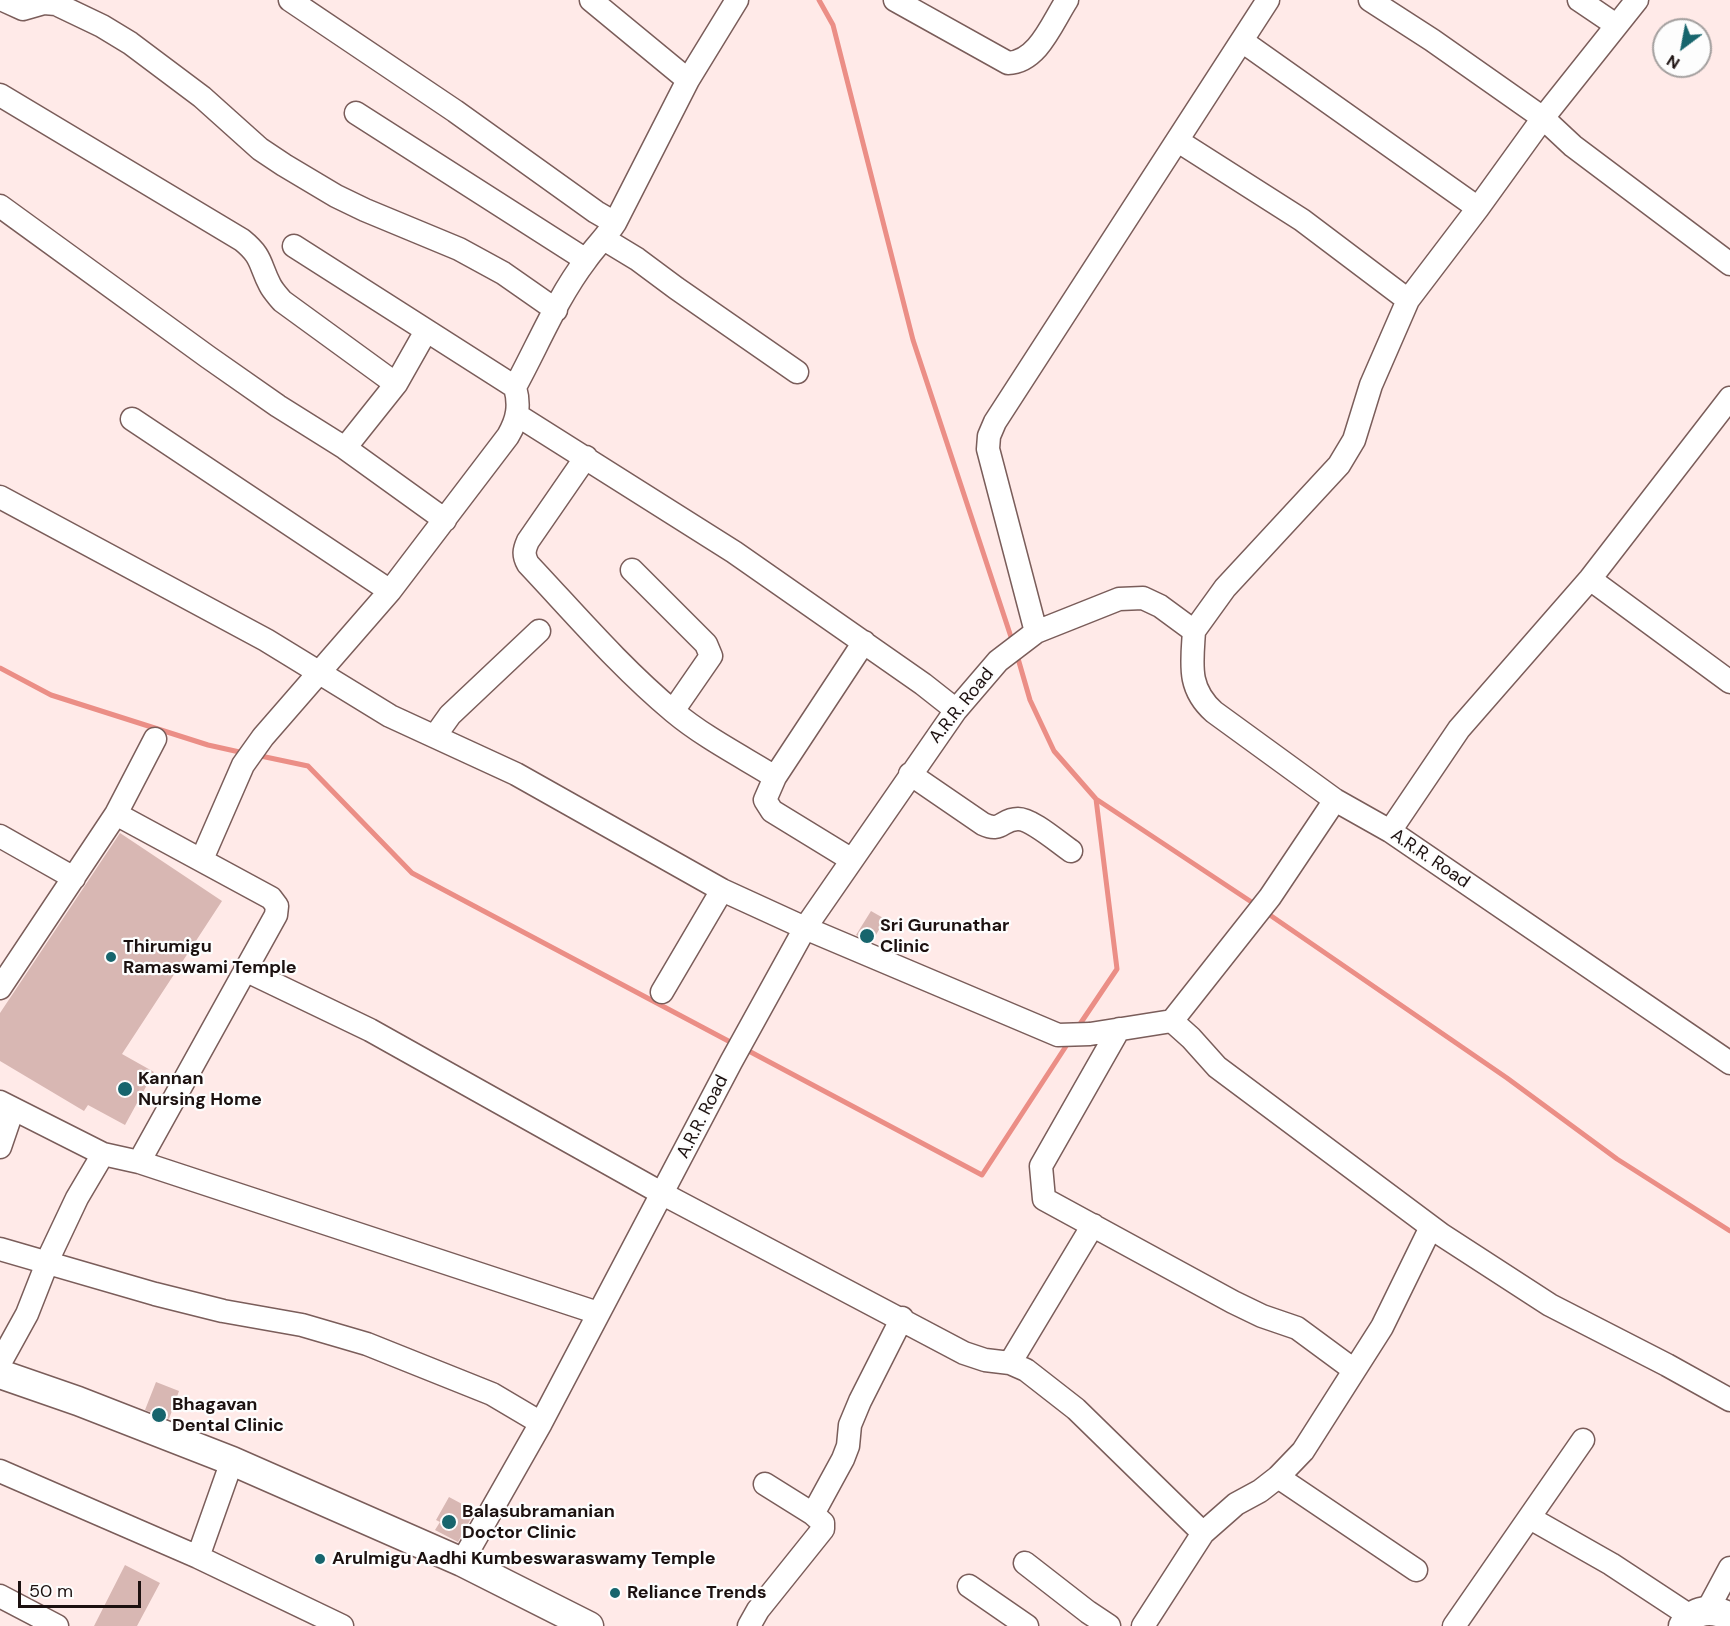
<!DOCTYPE html>
<style>
body{margin:0}
#map{position:relative;width:1730px;height:1626px;overflow:hidden;background:#ffeae8;font-family:"DM Sans",sans-serif}
canvas{display:block}
.north{position:absolute;left:1652px;top:18px;width:60px;height:60px;box-sizing:border-box;background:#fdfdfd;border:2px solid #a39f9e;border-radius:50%;rotate:212deg;font-size:16px;font-weight:700;line-height:24px;text-align:center;color:#1c1110}
.north::after{content:'';display:block;margin:auto;width:21px;height:27px;background:#17656d;clip-path:polygon(50% 0,100% 100%,50% 72%,0 100%)}
.scale{position:absolute;left:18px;top:1581px;width:123px;height:27px;box-sizing:border-box;border:3px solid #1c1110;border-top:0;padding-left:8px;font-size:18px;line-height:21px;white-space:nowrap;color:#1c1110;-webkit-text-stroke:4px #fdfdfd;paint-order:stroke}
</style>
<div id="map">
<canvas width="1730" height="1626"></canvas>
<div class="north">N</div>
<div class="scale">50 m</div>
</div>
<script>
const g = document.querySelector('canvas').getContext('2d');
g.lineJoin = 'round';
function stroke(path, color, width, dash) {
  g.strokeStyle = color;
  g.lineWidth = width;
  g.lineCap = dash ? 'butt' : 'round';
  g.setLineDash(dash || []);
  g.stroke(path);
}
function paint(path, color) {
  g.fillStyle = color;
  g.fill(path, 'evenodd');
}
function drawText(font, color, halo, rows, align = 'center') {
  g.font = font + ' "DM Sans",sans-serif';
  g.lineWidth = 4.5;
  g.setLineDash([]);
  g.textBaseline = 'middle';
  g.strokeStyle = halo;
  g.fillStyle = color;
  for (const [text, x, y, turn = 0] of rows) {
    g.save();
    g.translate(x, y);
    g.rotate((+turn || 0) * Math.PI / 180);
    g.textAlign = isNaN(turn) ? turn : align;
    if (halo) g.strokeText(text, 0, 0);
    g.fillText(text, 0, 0);
    g.restore();
  }
}
const stream = new Path2D(`
 M819 0 833 25 913 340 1013 643
 M1017 655 1030 700 1054 751 1096 799 1256 905
 M0 668 51 695 208 745 244 753
 M256 755 308 766 412 873 734 1044
 M1264 911 1507 1078 1617 1159 1730 1231
 M1078 1027 1117 969 1096 799
 M745 1049 982 1175 1070 1040`);
const building = new Path2D(`
 M120 833 222 901 122 1054 154 1072 125 1125 88 1105 84 1111 0 1061V1013Z
 M871 911 885 919 872 942 856 935Z
 M156 1382 179 1391 169 1419 145 1410Z
 M449 1497 475 1511 458 1542 435 1530 440 1522 436 1520Z
 M125 1565 160 1583 137 1626H94Z`);
const minor = new Path2D(`
 M3 0 23 9 44 3 56 4 102 26 130 43 202 97 260 149 284 165 336 196 365 210 459 249 503 273 556 310
 M290 0 455 111 596 212 615 223
 M591 0 688 80
 M895 0 1008 63C1038 62 1052 23 1067 0
 M1370 0 1432 40 1543 118 1573 146 1730 264
 M1579 0 1616 25
 M1242 41 1478 208
 M0 95 242 240C263 257 259 264 270 285 273 291 278 296 282 301L396 384
 M356 113 586 260
 M1178 141 1302 220 1408 300
 M0 206 208 357 278 406 345 448 445 520
 M604 239 637 259 676 288 797 372
 M294 246 515 387
 M517 415 734 552 923 684 956 710
 M132 419 390 591
 M345 448 396 384 426 331
 M586 457 528 541C524 550 523 555 528 564 575 614 621 668 674 712 704 737 741 756 775 777
 M0 497 266 640 390 716 516 774 722 890 805 928 1058 1035 1090 1034 1172 1021 1191 1038 1217 1067 1442 1235 1550 1305 1667 1365 1730 1400
 M632 570 706 644 711 656 673 711
 M1590 579 1730 682
 M1194 631 1225 588 1339 465 1354 440 1371 385 1408 300 1478 208 1543 118 1637 0
 M1036 632 988 449 989 436 995 422 1268 0
 M435 736 450 715 539 631
 M910 774 983 824C1002 833 1001 819 1018 819 1032 819 1059 843 1071 851
 M116 814 155 739
 M1390 831 1459 729 1590 579 1730 398
 M0 836 74 878
 M202 859 243 765 263 737 390 591 508 436C518 419 520 405 515 387 538 345 557 298 586 260 595 247 606 237 615 223L688 80 737 0
 M852 860 772 811 765 800 775 777 864 642
 M245 970 370 1030 663 1194 964 1353 985 1360 1010 1363 1026 1370 1076 1409 1203 1533
 M0 988 116 814 271 898 277 906 276 915 139 1162
 M662 992 722 890
 M1172 1021 1270 897 1335 800
 M1119 1029 1041 1166 1044 1199 1233 1302 1262 1316 1297 1328 1354 1370
 M0 1102 103 1154 139 1162 598 1313
 M0 1147 13 1109
 M0 1249 155 1294 223 1311 302 1325 367 1344 492 1394 541 1423
 M0 1363 27 1314 51 1253 77 1198 103 1154
 M1010 1363 1093 1225
 M0 1471 198 1557 342 1626
 M1278 1477 1416 1570
 M813 1514 843 1459 848 1446 850 1425 860 1401 902 1318
 M1530 1518 1611 1564 1690 1616
 M198 1557 232 1461
 M462 1562 541 1423 731 1062 805 928 956 710 998 661 1036 632 1119 599 1143 598 1160 606 1194 631C1192 664 1187 688 1214 712L1335 800 1390 831 1730 1063
 M1025 1563 1088 1612 1109 1626
 M969 1586 1027 1626
 M0 1596 57 1626
 M1708 1609 1730 1568
 M749 1626 758 1610 823 1529V1523L813 1514 765 1484
 M1143 1626 1203 1533 1236 1504 1260 1491 1278 1477 1303 1451 1382 1327 1431 1227
 M1454 1626 1583 1440`);
const major = new Path2D(`
 M0 1374 78 1401 232 1461 462 1562 589 1626
 M1683 1626C1694 1609 1712 1607 1730 1617`);
const markers = [
 [867,936,8,"#17656d"],
 [111,957,6,"#17656d"],
 [125,1089,8,"#17656d"],
 [159,1415,8,"#17656d"],
 [449,1522,8,"#17656d"],
 [320,1559,6,"#17656d"],
 [615,1593,6,"#17656d"]
];
const streetNames = [
 ["A.R.R. Road",962,706,-51],
 ["A.R.R. Road",1430,859,34],
 ["A.R.R. Road",703,1117,-63]
];
const poiNames = [
 ["Sri Gurunathar",880,926],
 ["Clinic",880,947],
 ["Thirumigu",123,947],
 ["Ramaswami Temple",123,968],
 ["Kannan",138,1079],
 ["Nursing Home",138,1100],
 ["Bhagavan",172,1405],
 ["Dental Clinic",172,1426],
 ["Balasubramanian",462,1512],
 ["Doctor Clinic",462,1533],
 ["Arulmigu Aadhi Kumbeswaraswamy Temple",332,1559],
 ["Reliance Trends",627,1593]
];
stroke(stream, '#eb8e86', 5);
paint(building, '#d8b7b3');
stroke(minor, '#7a5d5a', 25);
stroke(major, '#7a5d5a', 31);
stroke(minor, '#fff', 22);
stroke(major, '#fff', 28);
for (const [x, y, r, color] of markers) {
  const dot = new Path2D();
  dot.arc(x, y, r, 0, 2 * Math.PI);
  g.fillStyle = color;
  g.fill(dot);
  stroke(dot, '#fdfdfd', 2);
}
drawText('18px', '#1c1110', '#fdfdfd', streetNames);
drawText('bold 18px', '#1c1110', '#fdfdfd', poiNames, 'left');
</script>
